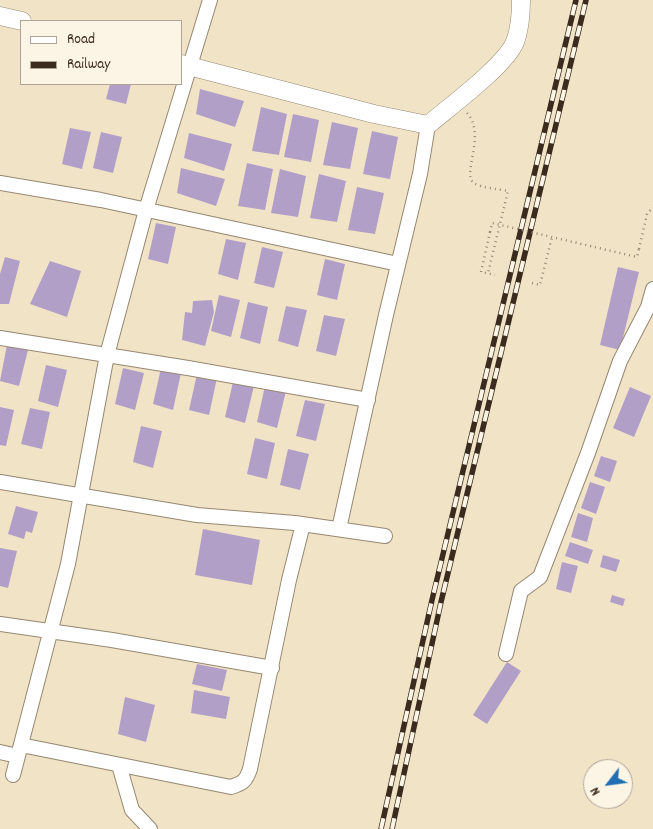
<!DOCTYPE html>
<style>
body{margin:0}
#map{position:relative;width:653px;height:829px;overflow:hidden;background:#f1e4c6;font-family:Dekko,sans-serif}
canvas{display:block}
.legend{position:absolute;left:20px;top:20px;width:162px;height:65px;box-sizing:border-box;background:#fcf5e5;border:1px solid #afa495;margin:0;padding:6px 9px;list-style:none;font-size:15px;color:#3b2a1e}
.legend li{display:flex;align-items:center;gap:10px;height:25px}
.legend b{width:25px;border:1px solid #afa495}
.north{position:absolute;left:583px;top:759px;width:50px;height:50px;box-sizing:border-box;background:#fcf5e5;border:1px solid #afa495;border-radius:50%;rotate:240deg;font-size:14px;font-weight:700;line-height:20px;text-align:center;color:#3b2a1e}
.north::after{content:'';display:block;margin:auto;width:18px;height:22px;background:#1f6fb2;clip-path:polygon(50% 0,100% 100%,50% 72%,0 100%)}
</style>
<div id="map">
<canvas width="653" height="829"></canvas>
<ul class="legend">
<li><b style="height:6px;background:#fff"></b>Road</li>
<li><b style="height:6px;background:#3b2a1e"></b>Railway</li>
</ul>
<div class="north">N</div>
</div>
<script>
const g = document.querySelector('canvas').getContext('2d');
g.lineJoin = 'round';
function paint(path, color) {
  g.fillStyle = color;
  g.fill(path, 'evenodd');
}
function stroke(path, color, width, dash) {
  g.strokeStyle = color;
  g.lineWidth = width;
  g.lineCap = dash ? 'butt' : 'round';
  g.setLineDash(dash || []);
  g.stroke(path);
}
const building = new Path2D(`
 M110 84H131L126 104 106 99Z
 M200 89 244 101 235 127 196 114Z
 M261 107 287 114 279 155 252 151Z
 M293 114 319 120 311 162 284 157Z
 M332 122 358 128 350 169 323 165Z
 M70 128 91 132 82 169 62 164Z
 M372 131 398 137 390 179 363 174Z
 M101 132 122 137 113 173 93 168Z
 M189 133 232 144 224 171 184 158Z
 M247 163 273 169 265 210 238 206Z
 M181 168 225 179 216 206 177 193Z
 M280 169 306 176 298 217 271 213Z
 M319 174 346 181 337 222 310 218Z
 M357 187 384 193 375 234 348 230Z
 M156 223 176 227 168 264 148 259Z
 M226 239 246 243 238 280 218 274Z
 M262 247 283 252 274 288 254 283Z
 M5 257 20 261 9 304H0V274Z
 M325 259 345 264 337 300 317 295Z
 M50 261 81 271 67 317 30 304Z
 M618 267 639 272 620 350 600 345Z
 M219 295 240 300 231 337 211 331Z
 M212 300 214 312 205 346 182 340 185 312 192 313 193 301Z
 M248 302 268 307 260 344 240 338Z
 M286 306 307 310 298 347 278 341Z
 M324 315 345 319 336 356 316 351Z
 M7 345 28 350 19 386 0 381Z
 M46 365 67 370 58 407 38 401Z
 M123 368 144 373 135 410 115 404Z
 M161 368 181 373 173 410 153 404Z
 M197 374 217 378 209 415 189 410Z
 M233 382 254 386 245 423 225 417Z
 M265 386 286 391 277 428 257 422Z
 M630 387 651 396 634 437 613 428Z
 M305 400 325 404 316 441 296 436Z
 M0 407 14 410 6 446 0 445Z
 M30 408 50 412 42 449 21 444Z
 M141 426 162 431 153 468 133 462Z
 M255 438 275 443 267 479 247 474Z
 M288 449 309 454 300 490 280 485Z
 M601 456 617 461 610 482 594 476Z
 M590 482 605 487 596 514 581 508Z
 M16 506 38 512 32 533 26 531 24 539 8 534Z
 M578 513 593 518 587 542 571 537Z
 M203 529 260 540 252 585 195 575Z
 M570 542 593 550 588 564 565 556Z
 M0 548 17 551 8 588 0 586Z
 M603 555 620 560 616 572 600 567Z
 M562 562 578 566 571 593 556 589Z
 M612 595 625 599 623 606 610 602Z
 M507 662 521 671 487 724 473 715Z
 M197 664 227 670 222 691 192 684Z
 M194 690 230 697 226 719 191 713Z
 M125 697 155 705 146 742 118 734Z`);
const path = new Path2D(`
 M467 113C487 135 461 174 474 183 482 188 498 189 508 191L488 273
 M490 232 481 272 495 275
 M639 249 647 214 653 207
 M532 283 540 285 552 237`);
const minor = new Path2D(`
 M0 183 101 200 398 264
 M0 338 188 368 368 400
 M0 482 197 515 295 523 385 536
 M339 529 386 315 420 174 428 125
 M0 624 112 640 272 668
 M506 654 521 591 540 577 588 453 620 361 648 307 653 289
 M21 745 231 787C243 783 246 781 250 769L289 580 303 524
 M0 752 18 756
 M119 765 132 810 150 829
 M13 775 68 564 107 355 146 210 210 0`);
const tertiary = new Path2D(`
 M0 16 22 21
 M181 64 374 114 428 125C449 107 505 66 515 42 520 29 521 14 521 0`);
const rail = new Path2D(`
 M381 829 432 600 576 0
 M392 829 441 602 586 0`);
const pathBridge = new Path2D(`
 M490 232 492 223 637 257 639 249`);
paint(building, '#b29fc8');
stroke(minor, '#968772', 16);
stroke(tertiary, '#968772', 19);
stroke(path, '#968772', 2.5, [1, 4]);
stroke(minor, '#fff', 14);
stroke(tertiary, '#fff', 18);
stroke(rail, '#3b2a1e', 5.5);
stroke(rail, '#fcf5e5', 4, [11]);
stroke(pathBridge, '#968772', 2.5, [1, 4]);
</script>
